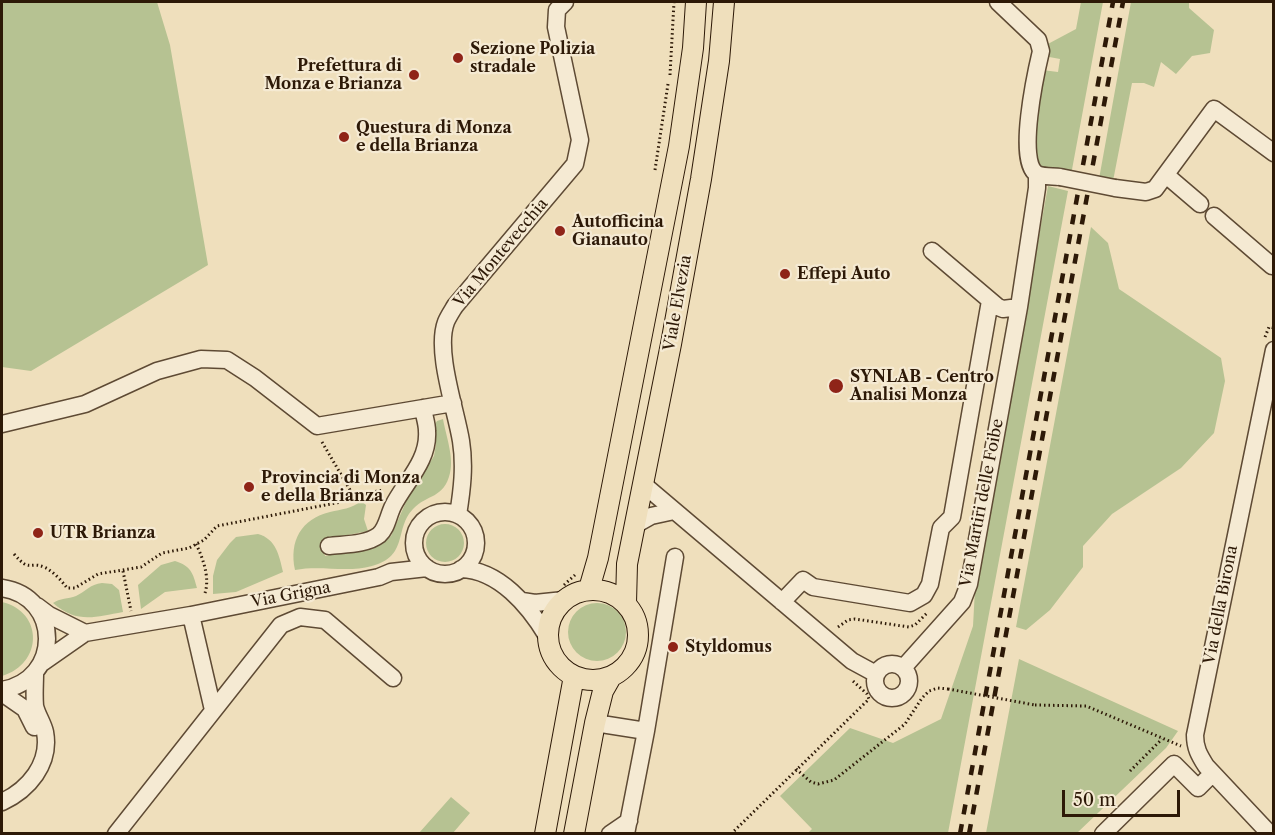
<!DOCTYPE html>
<style>
body{margin:0}
#map{position:relative;width:1275px;height:835px;overflow:hidden;background:#efdfbc;font-family:"Libre Caslon Text",serif}
canvas{display:block}
.frame{position:absolute;inset:0;border:3px solid #2d1907;pointer-events:none}
.scale{position:absolute;left:1062px;top:790px;width:118px;height:27px;box-sizing:border-box;border:3px solid #2d1907;border-top:0;padding-left:8px;font-size:18px;line-height:21px;white-space:nowrap;color:#2d1907;-webkit-text-stroke:4px #f5ead3;paint-order:stroke}
</style>
<div id="map">
<canvas width="1275" height="835"></canvas>
<div class="frame"></div>
<div class="scale">50 m</div>
</div>
<script>
const g = document.querySelector('canvas').getContext('2d');
g.lineJoin = 'round';
function paint(path, color) {
  g.fillStyle = color;
  g.fill(path, 'evenodd');
}
function stroke(path, color, width, dash) {
  g.strokeStyle = color;
  g.lineWidth = width;
  g.lineCap = dash ? 'butt' : 'round';
  g.setLineDash(dash || []);
  g.stroke(path);
}
function drawText(font, color, halo, rows, align = 'center') {
  g.font = font + ' "Libre Caslon Text",serif';
  g.lineWidth = 4.5;
  g.setLineDash([]);
  g.textBaseline = 'middle';
  g.strokeStyle = halo;
  g.fillStyle = color;
  for (const [text, x, y, turn = 0] of rows) {
    g.save();
    g.translate(x, y);
    g.rotate((+turn || 0) * Math.PI / 180);
    g.textAlign = isNaN(turn) ? turn : align;
    if (halo) g.strokeText(text, 0, 0);
    g.fillText(text, 0, 0);
    g.restore();
  }
}
const green = new Path2D(`
 M2 2H157L170 45 208 265 31 371 2 367Z
 M1081 2H1103L1071 175 1037 165 1032 149 1042 70 1058 72 1060 59 1044 56 1046 45 1076 29Z
 M1131 2H1189V8L1214 30 1210 53 1192 56 1176 74 1161 62 1154 87 1144 83H1132L1113 181 1099 179Z
 M1048 186 1068 191 948 833H808L812 829 780 796 850 728 893 743 941 719 973 626 975 589Z
 M1091 227 1108 243 1119 289 1221 358 1225 381 1214 433 1181 468 1112 514 1083 546V567L1050 610 1026 630 1016 627Z
 M443 419C446 436 454 457 450 473 444 499 427 494 413 509 394 529 409 556 372 566 347 573 321 565 295 570 289 541 301 519 330 512 342 509 351 509 361 501L366 505 364 519 368 531 322 540 325 556 381 545 391 536 409 495 434 456 436 444 435 424 437 421Z
 M426 543a19 19 0 1 1 38 0a19 19 0 1 1-38 0Z
 M258 534C276 539 279 555 283 572L236 592 213 594V576L217 560 230 543 236 537Z
 M175 561C191 566 193 573 197 588L165 592 141 609 138 585 161 565Z
 M102 583 112 584 119 590 123 612C95 617 77 624 53 603 60 598 68 599 76 596 85 592 90 584 102 583Z
 M2 602C44 612 43 664 2 676Z
 M568 632a29 29 0 1 1 58 0a29 29 0 1 1-58 0Z
 M1019 659 1178 731 1166 748 1077 833H986Z
 M451 797 470 813 453 833H419Z`);
const path = new Path2D(`
 M670 75 674 2
 M655 170 668 84
 M1265 337 1269 327 1274 328
 M322 442 353 495
 M196 544C203 558 210 578 205 593
 M14 554C30 573 29 561 44 567 53 571 61 580 67 588H75L98 574 141 567 162 553 189 548 204 540 217 526 341 502 353 495 384 490
 M123 571 131 611
 M564 585 575 575
 M838 627 848 620 855 619 909 627 915 625 927 613
 M545 652 556 673
 M1035 705 1086 706 1181 746
 M796 769 811 782 818 784 834 780 905 724 922 698 929 691 938 688 948 689
 M1130 771 1162 739
 M731 834 869 699 867 694 853 681`);
const minor = new Path2D(`
 M998 2 1038 40 1041 51C1036 72 1016 163 1037 174 1043 177 1054 176 1060 177
 M1166 175 1200 204
 M1115 188 1146 192 1155 189 1214 109 1274 153
 M1214 216 1272 266
 M932 251 998 307 1003 309 1019 307
 M2 424 85 404 157 371 201 359 227 360 255 378 317 426 453 403
 M643 484 852 661 876 674
 M414 543a31 31 0 1 1 62 0a31 31 0 1 1-62 0Z
 M458 515C462 490 465 466 461 441 456 410 435 351 446 322 448 317 452 311 455 306L575 164 580 140 556 27 557 10 565 2
 M635 525 651 516 674 511
 M329 546C344 544 366 545 379 535 387 528 388 516 393 506 405 482 429 461 427 431 427 423 424 416 423 408
 M461 569C499 570 529 606 547 636
 M2 588C62 597 62 680 2 690
 M522 601 535 603 564 600
 M782 602 803 580 813 587 910 603 924 595 930 584 941 528 952 517 990 301
 M37 606 49 615 85 633
 M191 615 213 710
 M42 663 85 633 191 615 379 577 391 572 427 568
 M875 681a17 17 0 1 1 34 0a17 17 0 1 1-34 0Z
 M903 668 962 602 969 584 1019 307 1037 188V174
 M2 693 25 709 34 727
 M595 723 646 731
 M2 802C28 790 51 764 45 732 43 723 37 715 35 706 34 695 35 684 35 673
 M116 834 281 625 300 617 325 620 393 678
 M610 834 629 821
 M626 834 646 731 675 557
 M1103 834 1174 764 1198 788 1212 774
 M1270 834 1206 766C1199 755 1195 748 1195 735L1274 350`);
const major = new Path2D(`
 M589 589 598 558 679 146 693 48 696 2
 M548 635a45 45 0 1 1 90 0a45 45 0 1 1-90 0Z
 M626 603 627 564 671 344 701 179 719 61 724 2
 M545 834 574 676
 M574 834 595 723 603 691 611 677`);
const rail = new Path2D(`
 M960 834 1113 2
 M969 834 1123 2`);
const pathBridge = new Path2D(`
 M948 689 1035 705`);
const minorBridge = new Path2D(`
 M1060 177 1115 188`);
const markers = [
 [458,58,6,"#8f2418"],
 [414,75,6,"#8f2418"],
 [344,137,6,"#8f2418"],
 [560,231,6,"#8f2418"],
 [785,274,6,"#8f2418"],
 [836,386,8,"#8f2418"],
 [249,487,6,"#8f2418"],
 [38,533,6,"#8f2418"],
 [673,647,6,"#8f2418"]
];
const poiNames = [
 ["Sezione Polizia",470,49],
 ["stradale",470,67],
 ["Prefettura di",402,66,"right"],
 ["Monza e Brianza",402,84,"right"],
 ["Questura di Monza",356,128],
 ["e della Brianza",356,146],
 ["Autofficina",572,222],
 ["Gianauto",572,240],
 ["Effepi Auto",797,274],
 ["SYNLAB - Centro",850,377],
 ["Analisi Monza",850,395],
 ["Provincia di Monza",261,478],
 ["e della Brianza",261,496],
 ["UTR Brianza",50,533],
 ["Styldomus",685,647]
];
const streetNames = [
 ["Via Montevecchia",501,253,-50],
 ["Viale Elvezia",678,303,-80],
 ["Via Martiri delle Foibe",982,503,-79],
 ["Via Grigna",291,595,-11],
 ["Via della Birona",1221,605,-79]
];
paint(green, '#b6c292');
stroke(minor, '#5e4a34', 19);
stroke(major, '#2d1907', 22);
stroke(path, '#2d1907', 3, [1.5, 3]);
stroke(minor, '#f5ead3', 16);
stroke(major, '#efdfbc', 20);
stroke(rail, '#2d1907', 4.5, [10, 10]);
stroke(minorBridge, '#5e4a34', 19, []);
stroke(pathBridge, '#2d1907', 3, [1.5, 3]);
stroke(minorBridge, '#f5ead3', 16);
for (const [x, y, r, color] of markers) {
  const dot = new Path2D();
  dot.arc(x, y, r, 0, 2 * Math.PI);
  g.fillStyle = color;
  g.fill(dot);
  stroke(dot, '#f5ead3', 2);
}
drawText('bold 16px', '#2d1907', '#f5ead3', poiNames, 'left');
drawText('16px', '#2d1907', '#f5ead3', streetNames);
</script>
